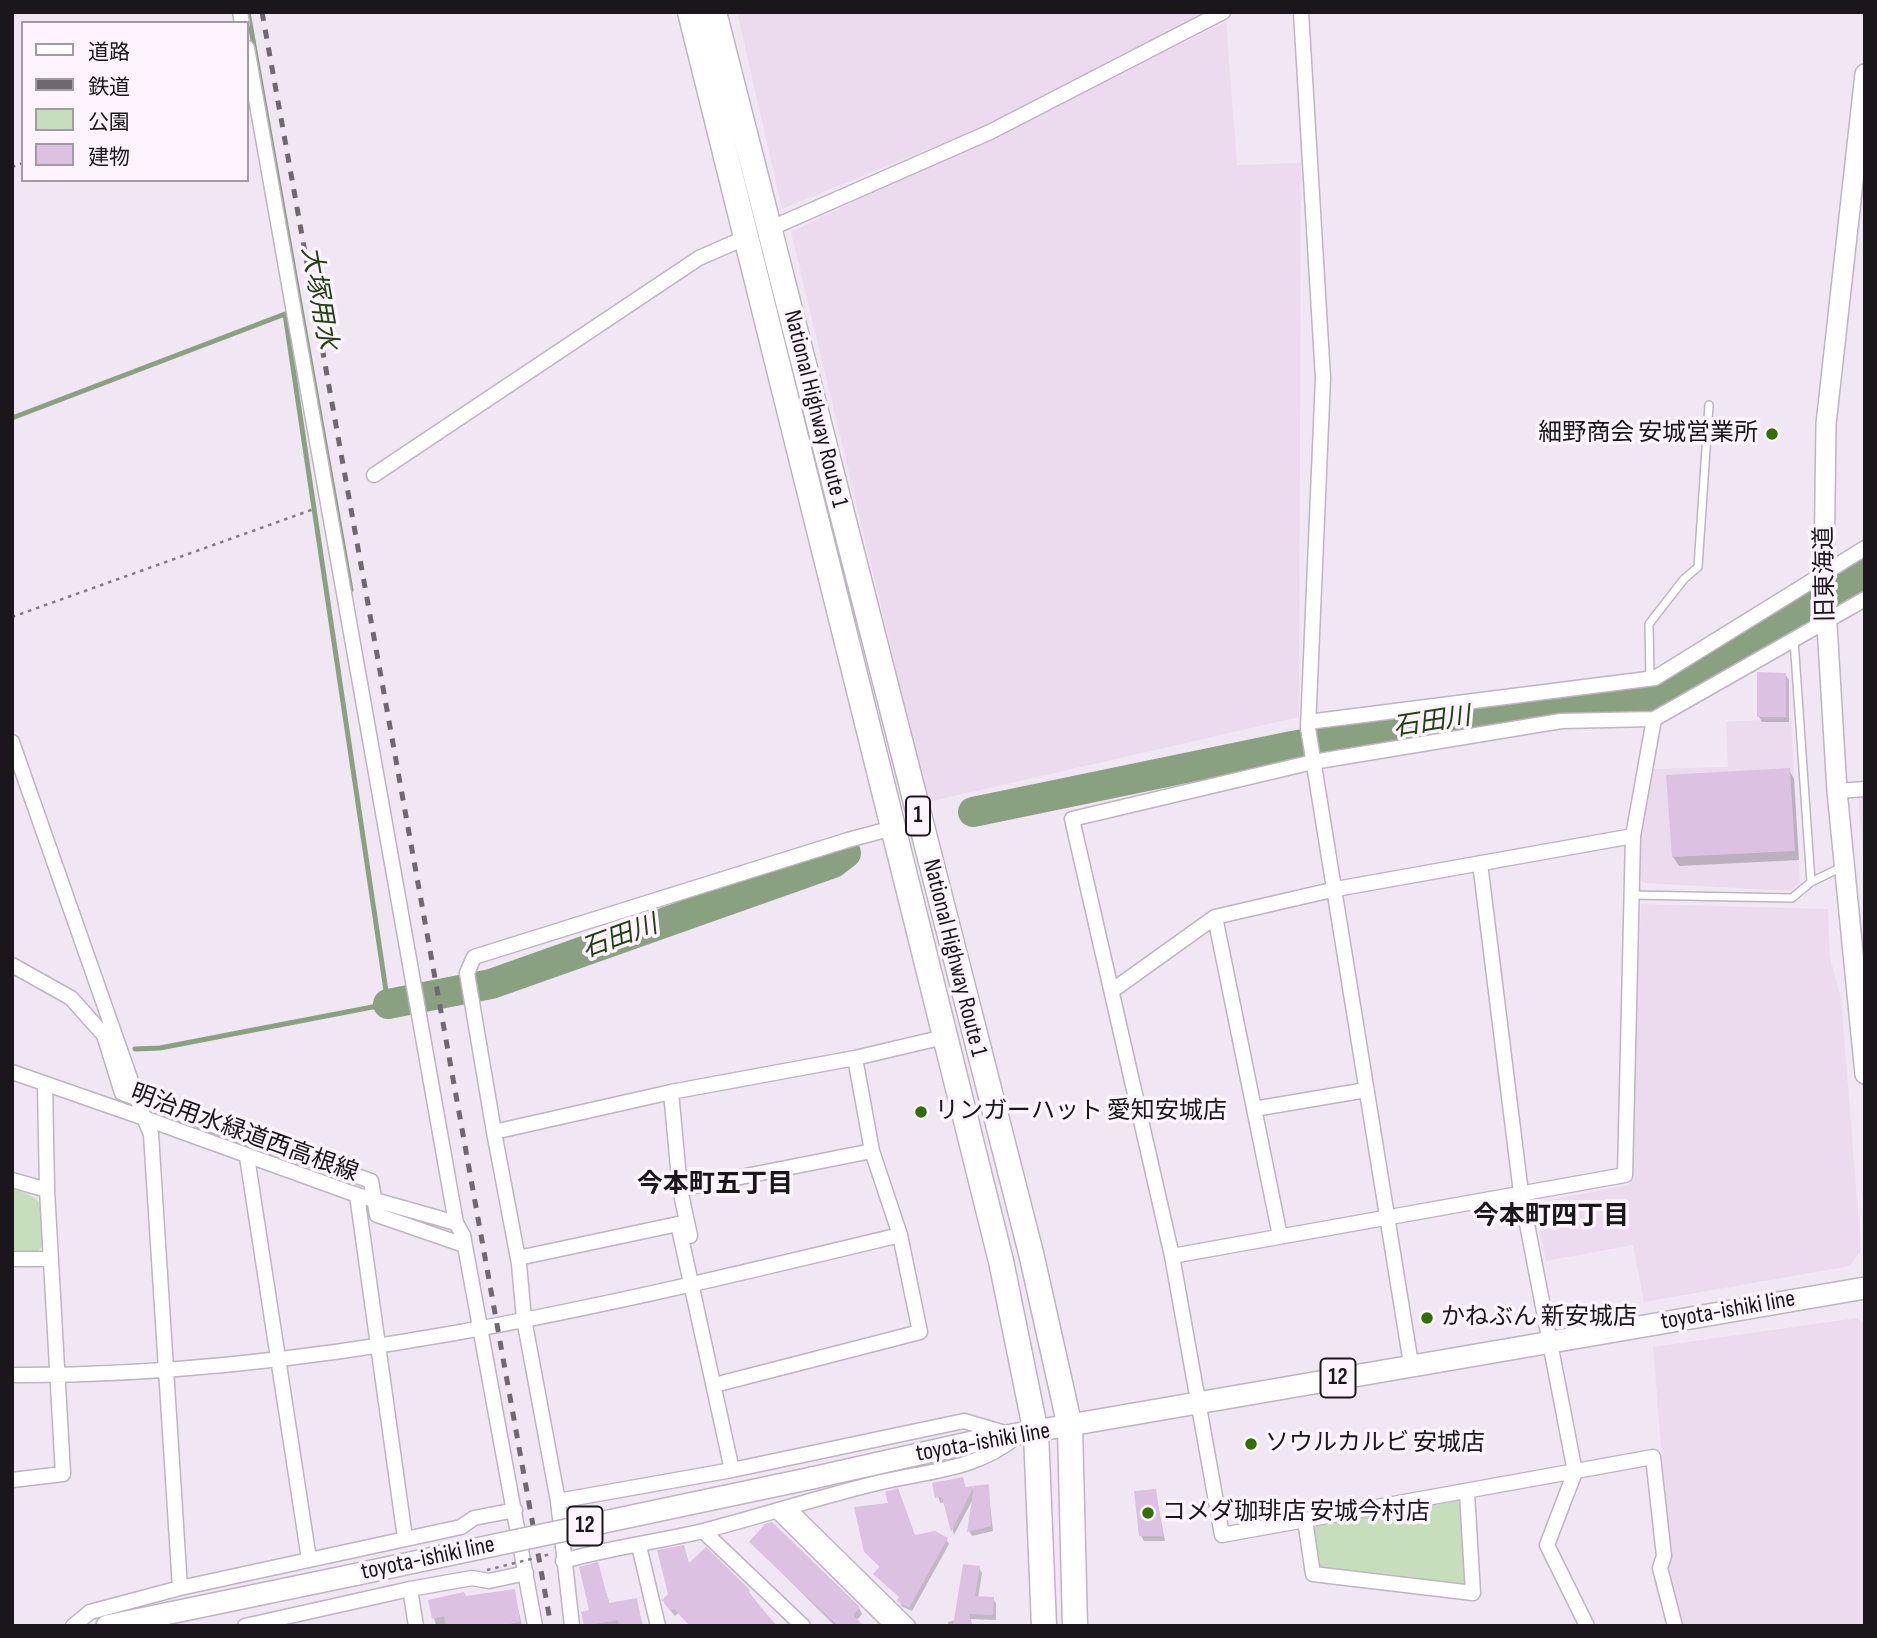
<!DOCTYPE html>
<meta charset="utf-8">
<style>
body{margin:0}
#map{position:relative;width:1877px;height:1638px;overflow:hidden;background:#f1e6f3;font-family:"Sofia Sans Condensed","Noto Sans JP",sans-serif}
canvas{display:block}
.frame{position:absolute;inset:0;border:14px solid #1a161b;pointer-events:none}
.legend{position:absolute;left:21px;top:21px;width:228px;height:161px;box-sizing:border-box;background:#fdf4ff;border:2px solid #a29ba4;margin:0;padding:9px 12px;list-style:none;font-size:21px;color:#1a161b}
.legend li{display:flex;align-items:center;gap:14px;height:35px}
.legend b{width:35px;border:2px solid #a29ba4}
</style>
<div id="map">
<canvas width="1877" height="1638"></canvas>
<div class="frame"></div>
<ul class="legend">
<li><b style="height:9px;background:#fff"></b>道路</li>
<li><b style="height:9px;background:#6f6870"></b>鉄道</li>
<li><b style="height:19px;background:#c6debb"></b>公園</li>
<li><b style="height:19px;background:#ddc1e2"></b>建物</li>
</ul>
</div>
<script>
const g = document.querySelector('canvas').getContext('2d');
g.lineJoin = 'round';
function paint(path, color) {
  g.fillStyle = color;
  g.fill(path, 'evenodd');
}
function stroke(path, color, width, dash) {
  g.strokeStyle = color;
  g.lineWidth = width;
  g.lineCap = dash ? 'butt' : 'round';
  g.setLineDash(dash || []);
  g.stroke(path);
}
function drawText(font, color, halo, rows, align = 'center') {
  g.font = font + ' "Sofia Sans Condensed","Noto Sans JP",sans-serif';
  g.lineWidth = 7;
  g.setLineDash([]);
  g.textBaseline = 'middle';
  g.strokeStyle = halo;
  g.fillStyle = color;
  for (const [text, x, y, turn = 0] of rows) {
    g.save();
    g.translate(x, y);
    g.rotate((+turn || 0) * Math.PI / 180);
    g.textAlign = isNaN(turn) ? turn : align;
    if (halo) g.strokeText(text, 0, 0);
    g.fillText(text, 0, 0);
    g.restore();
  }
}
const built = new Path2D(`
 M737 12H1216L977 129 782 209Z
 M1226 22 1237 165 1301 163 1299 717 928 802 791 232Z
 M1791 718 1800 884 1790 891 1644 883 1639 878 1640 835 1652 769 1728 767 1726 722Z
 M1858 797H1865V881Z
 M1641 904 1828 909 1830 958 1841 998 1861 1250 1850 1266 1644 1302 1633 1245 1546 1261 1533 1203 1629 1185Z
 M1857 1318 1864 1323 1865 1351V1626H1684L1666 1566 1670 1559 1653 1347Z`);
const green = new Path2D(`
 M12 1189C52 1200 41 1208 43 1246L38 1251H12Z
 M1461 1500 1466 1586 1318 1568 1313 1527Z`);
const shadow = new Path2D(`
 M1785 674 1789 680V722H1762L1759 717Z
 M1789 770 1794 779 1799 860 1679 866 1673 857 1668 777Z
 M963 1479 966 1489 988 1486 993 1531 972 1536 969 1531 974 1497 954 1535 945 1502 940 1503 935 1484Z
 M1155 1490 1165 1541H1144L1141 1536Z
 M915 1537 946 1539 949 1544 912 1611 901 1606 900 1598 881 1568 865 1552Z
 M751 1542 859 1608 862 1614 856 1621 861 1626H835Z
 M683 1547 689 1564 748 1591 775 1626H690L678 1613 675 1616 664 1603 670 1594Z
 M597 1564 610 1605 636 1600 643 1626H586L583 1614 591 1611Z
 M979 1568 982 1573 978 1598H993L996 1604V1620L971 1619 972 1626H949L948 1622 956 1620Z
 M514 1591 522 1626H436L430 1601Z`);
const stream = new Path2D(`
 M248 12 351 590
 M12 418 285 314 388 1004 160 1048 135 1049`);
const river = new Path2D(`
 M973 812 1292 746 1438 720 1624 703 1654 697 1801 614 1865 573
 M388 1004 491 984 833 863 846 853`);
const building = new Path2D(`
 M1757 672 1786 673V717H1757Z
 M1790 768 1795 851 1672 857 1666 775Z
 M963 1477 965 1487 989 1484 991 1526 967 1532 974 1486 951 1532 942 1497 935 1498 932 1483Z
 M898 1488 915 1535 935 1531 948 1538 909 1608 897 1601 899 1597 873 1574 880 1566 864 1552 854 1507 888 1503 885 1492Z
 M1156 1489 1163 1536H1139L1134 1491Z
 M772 1522 860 1607 853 1615 864 1626H838L749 1542 765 1524Z
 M684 1545 689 1563 706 1547 750 1590 748 1592 777 1626H691L674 1609 671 1611 662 1600 668 1594 657 1550Z
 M598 1562 609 1603 637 1598 642 1626H619L618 1620 584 1626 581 1612 589 1610 579 1567Z
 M963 1564 980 1566 975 1596 994 1597 993 1615 969 1614 972 1626H953Z
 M515 1589 520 1622 499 1626H446L444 1616 432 1619 428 1600 464 1592 466 1596Z`);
const path = new Path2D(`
 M12 167 23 163
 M12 617 314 509`);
const lane = new Path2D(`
 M1794 640 1811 882 1844 866
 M1650 678 1649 624 1684 579 1698 567 1709 405
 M1632 895 1792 898 1811 882`);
const street = new Path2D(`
 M240 12 242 23
 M1301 12 1323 378 1308 728 1411 1364
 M247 48 456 1223
 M769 229 990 132 1223 12
 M374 475 699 258 747 237
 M1654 719 1561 721 1313 762 1072 819 1172 1256 1222 1535 1653 1457 1664 1556 1660 1568 1675 1626
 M1308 722 1655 678 1865 548
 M12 742 144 1118 357 1195 456 1223 463 1235 535 1626
 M1837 791 1865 789
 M1480 863 1521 1193 1575 1472 1547 1545 1587 1626
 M1215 917 1280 1236
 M12 965 71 998 104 1035 122 1093 371 1181 377 1215 464 1245
 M1113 990 1215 917 1336 889 1633 836
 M12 1072 144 1118 151 1134 180 1588
 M671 1092 680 1189 690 1236
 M1254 1109 1366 1090
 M494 1132 467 973 474 957 848 840 893 828
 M247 1157 309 1559
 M12 1180 47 1190
 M680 1189 872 1151
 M357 1195 405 1538
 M1172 1256 1625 1175 1633 836 1654 719 1865 599
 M518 1258 678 1224 732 1470
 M12 1259H51
 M12 1375C314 1377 609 1305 900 1235
 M722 1383 920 1332 900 1235 872 1151 855 1058
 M12 1480 63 1474 47 1190 45 1084
 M558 1501 732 1470 964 1421 1005 1433
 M788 1508 908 1626
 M777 1511 893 1626
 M1305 1520 1313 1574 1473 1593 1467 1493
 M703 1531 803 1626
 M639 1546 658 1626
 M563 1561C609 1548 656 1542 703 1531 761 1516 819 1497 877 1483 927 1471 976 1470 1016 1437
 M410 1589 416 1626
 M73 1626 90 1612 180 1588 461 1527 474 1518 515 1510
 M245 1626 410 1589 472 1578 489 1581 526 1573
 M572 1626 558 1501 524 1319 519 1264 494 1132 671 1092 855 1058 944 1037`);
const secondary = new Path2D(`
 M1865 74 1826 424 1824 575 1837 791 1865 1074`);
const primary = new Path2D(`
 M812 1478 977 1441 1865 1288
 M107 1626 358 1574`);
const highway = new Path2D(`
 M690 12 1001 1261 1036 1433 1044 1626
 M714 12 1031 1253 1070 1427 1075 1626`);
const rail = new Path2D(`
 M262 12 551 1626`);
const pathBridge = new Path2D(`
 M487 1570 551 1554`);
const primaryBridge = new Path2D(`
 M358 1574 812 1478`);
const markers = [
 [1772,434,7,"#326f01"],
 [921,1112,7,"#326f01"],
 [1427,1318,7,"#326f01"],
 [1251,1444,7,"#326f01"],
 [1148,1513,7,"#326f01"]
];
const shields = [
 [918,816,24],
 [1338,1378,35],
 [585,1526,35]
];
const shieldNames = [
 ["1",918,816],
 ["12",1338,1378],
 ["12",585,1526]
];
const streetNames = [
 ["National Highway Route 1",815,409,76],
 ["旧東海道",1826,574,-91],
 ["National Highway Route 1",954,958,76],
 ["明治用水緑道西高根線",244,1134,20],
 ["toyota-ishiki line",1728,1311,-10],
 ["toyota-ishiki line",983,1443,-10],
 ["toyota-ishiki line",428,1559,-12]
];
const poiNames = [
 ["細野商会 安城営業所",1758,434,"right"],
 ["リンガーハット 愛知安城店",935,1112],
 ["かねぶん 新安城店",1441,1318],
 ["ソウルカルビ 安城店",1265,1444],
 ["コメダ珈琲店 安城今村店",1162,1513]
];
const waterNames = [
 ["大塚用水",318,298,80],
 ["石田川",1432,723,-9],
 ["石田川",620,938,-20]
];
const neighbourhoodNames = [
 ["今本町五丁目",715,1185],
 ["今本町四丁目",1551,1217]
];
paint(built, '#ecdbef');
paint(green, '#c6debb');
paint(shadow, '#0003');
stroke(stream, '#8aa181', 5);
stroke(river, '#8aa181', 30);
paint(building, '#ddc1e2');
stroke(lane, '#bfb4c1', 10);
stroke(street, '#bfb4c1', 17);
stroke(secondary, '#bfb4c1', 22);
stroke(primary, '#bfb4c1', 24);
stroke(highway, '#bfb4c1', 27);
stroke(path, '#817a83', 2.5, [3.5, 5]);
stroke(lane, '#fff', 7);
stroke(street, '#fff', 14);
stroke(secondary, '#fff', 19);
stroke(primary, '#fff', 21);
stroke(highway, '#fff', 24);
stroke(rail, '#6f6870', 5, [9, 9]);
stroke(primaryBridge, '#bfb4c1', 24, []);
stroke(pathBridge, '#817a83', 2.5, [3.5, 5]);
stroke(primaryBridge, '#fff', 21);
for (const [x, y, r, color] of markers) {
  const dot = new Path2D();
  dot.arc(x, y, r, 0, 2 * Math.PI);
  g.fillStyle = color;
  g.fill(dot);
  stroke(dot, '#fdf4ff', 2.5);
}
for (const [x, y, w] of shields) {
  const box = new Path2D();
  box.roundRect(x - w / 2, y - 19.5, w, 39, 5);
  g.fillStyle = '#fdf4ff';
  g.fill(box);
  stroke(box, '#1a161b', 2);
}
drawText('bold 23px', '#1a161b', null, shieldNames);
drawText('24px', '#1a161b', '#fdf4ff', streetNames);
drawText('24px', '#1a161b', '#fdf4ff', poiNames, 'left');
drawText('italic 26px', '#224211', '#fdf4ff', waterNames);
drawText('bold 26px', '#1a161b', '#fdf4ff', neighbourhoodNames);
</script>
